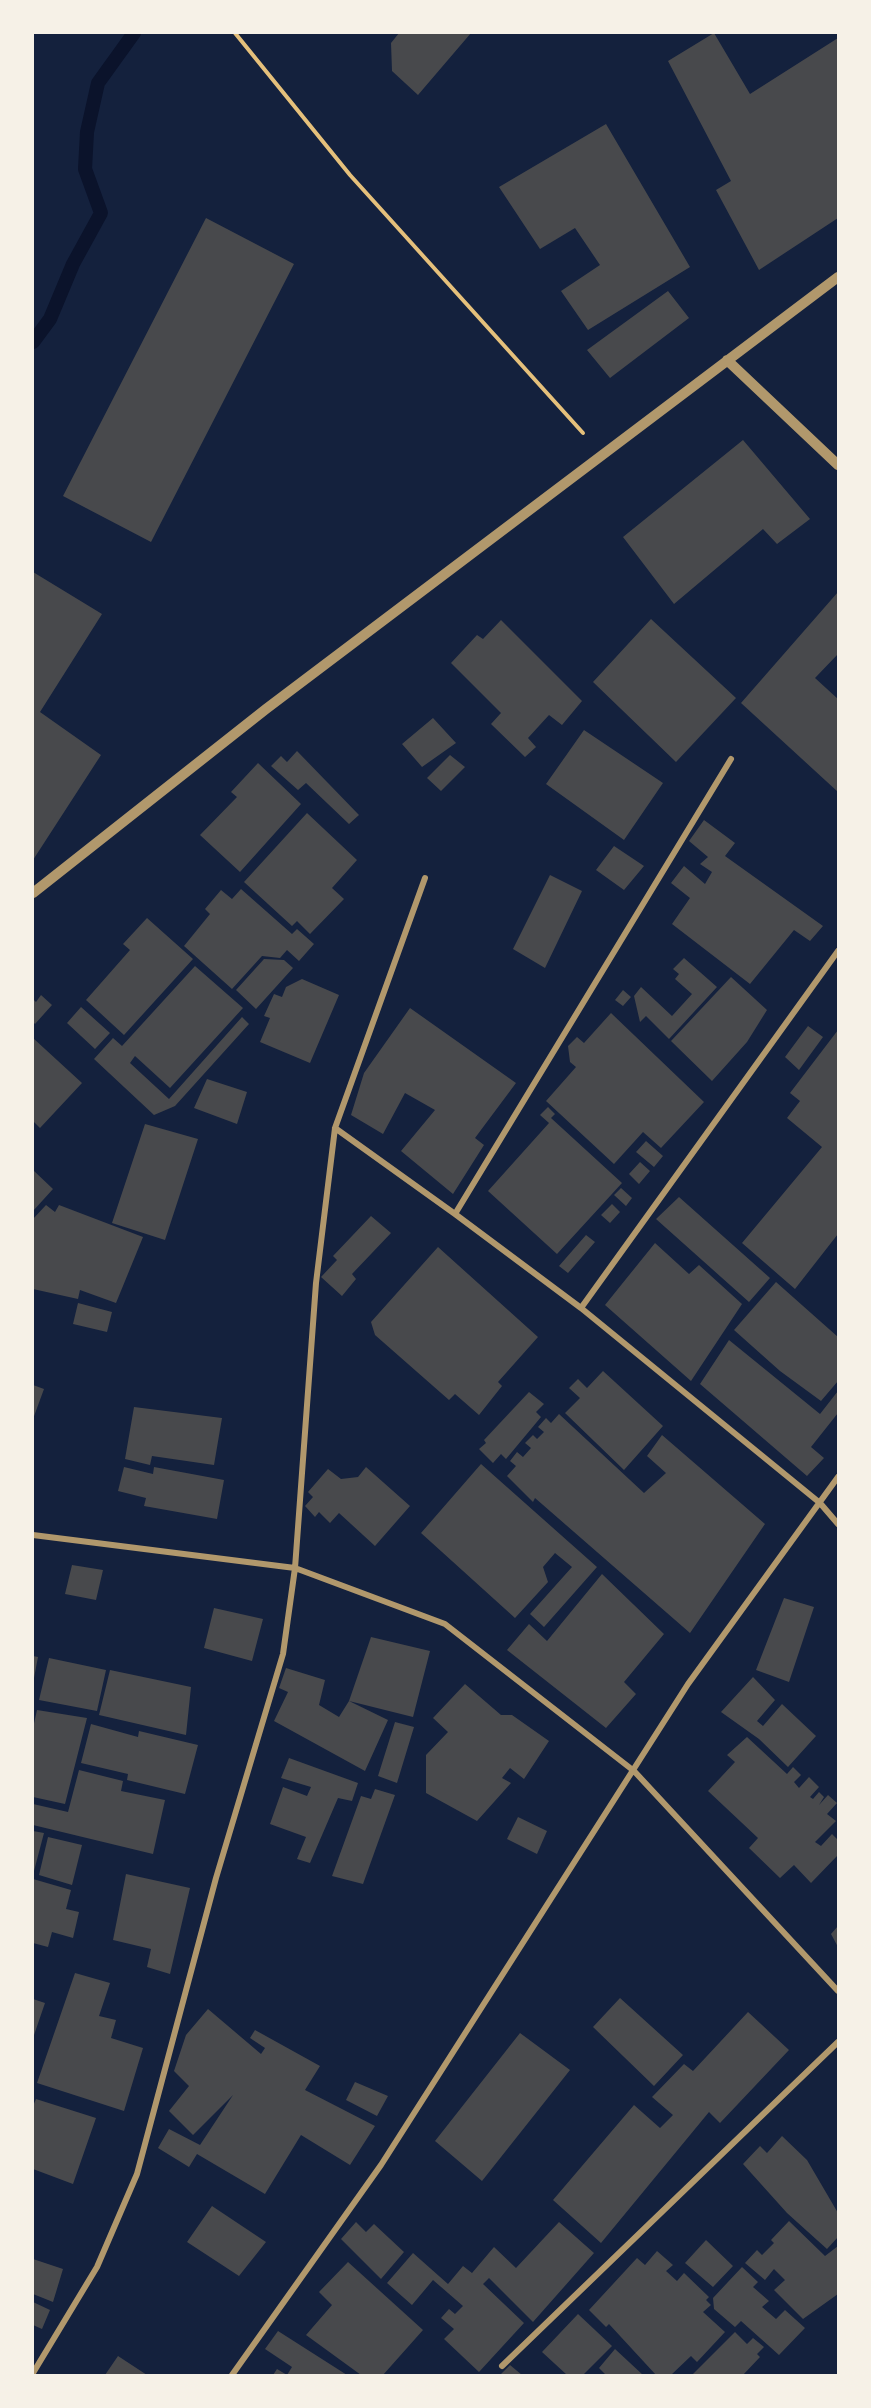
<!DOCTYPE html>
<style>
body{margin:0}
#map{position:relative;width:871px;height:2408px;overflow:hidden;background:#14213d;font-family:"Sofia Sans Condensed",sans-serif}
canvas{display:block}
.frame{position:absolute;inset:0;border:34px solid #f6f1e7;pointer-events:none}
</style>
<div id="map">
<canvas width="871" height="2408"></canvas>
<div class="frame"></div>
</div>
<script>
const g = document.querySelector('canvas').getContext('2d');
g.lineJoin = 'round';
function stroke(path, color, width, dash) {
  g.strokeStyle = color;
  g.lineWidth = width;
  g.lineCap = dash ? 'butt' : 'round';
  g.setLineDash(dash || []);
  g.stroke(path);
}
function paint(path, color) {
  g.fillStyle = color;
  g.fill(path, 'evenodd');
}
const stream = new Path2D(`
 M33 342 50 319 73 264 101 213 85 169 87 132 98 83 134 33`);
const building = new Path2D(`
 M399 33H471L418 95 392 71 391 43Z
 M714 33 750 94 838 38V218L759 270 716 190 731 181 668 61Z
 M606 124 690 267 588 330 561 291 600 265 575 228 540 249 499 187Z
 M206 218 294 264 151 542 63 496Z
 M668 291 689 318 610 378 587 350Z
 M743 440 810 519 777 544 763 529 674 604 623 537Z
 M33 572 102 614 40 712 101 755 33 860Z
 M838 592V654L815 678 838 699V792L741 703Z
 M651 619 736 698 676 762 593 682Z
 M501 620 582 701 562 725 549 715 528 738 536 747 525 757 491 724 501 713 451 663 477 635 483 639Z
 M433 718 456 743 422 767 402 744Z
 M584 730 663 783 624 840 546 784Z
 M297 751 359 815 349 824 306 783 298 790 271 766 281 756 287 762Z
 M450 755 465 767 441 791 427 778Z
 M258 763 301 804 240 872 200 835 237 797 231 792Z
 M307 813 357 860 332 888 344 899 310 934 297 921 292 926 244 882Z
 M704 820 735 843 725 856 823 926 810 941 794 930 750 984 672 924 690 898 671 883 684 866 705 884 712 872 700 864 708 857 689 841Z
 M614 846 644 866 624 890 596 870Z
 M550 875 582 891 545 968 513 949Z
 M241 889 292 934 297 929 314 944 299 961 287 950 280 958 262 956 232 989 184 946 210 914 205 909 221 890 232 899Z
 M147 918 193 959 124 1035 86 1000 130 950 123 944Z
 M684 958 717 987 669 1039 646 1016 640 1022 634 996 641 987 672 1016 692 994 675 979 679 974 673 969Z
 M264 959 284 960 293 968 256 1009 236 990Z
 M195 966 243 1008 170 1088 135 1056 130 1063 169 1099 242 1017 249 1024 175 1106 154 1115 94 1059 113 1038 122 1046Z
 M731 977 767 1010 747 1042 712 1081 671 1041Z
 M302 979 339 995 310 1063 260 1042 270 1018 264 1016 274 994 282 997 286 987Z
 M623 990 631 997 623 1006 615 1000Z
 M41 995 52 1005 35 1024 33 1022V999L36 1002Z
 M81 1007 110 1033 95 1049 67 1023Z
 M410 1008 516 1083 475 1138 484 1145 453 1194 401 1151 435 1110 405 1093 383 1134 351 1115 364 1073Z
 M611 1013 704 1102 661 1148 643 1132 614 1164 546 1101 576 1067 570 1062 568 1046 577 1037 584 1043Z
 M808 1026 823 1037 799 1070 785 1057Z
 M838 1030V1234L795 1289 742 1243 822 1147 787 1118 800 1101 790 1093Z
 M33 1038 82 1083 40 1128 33 1121Z
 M207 1079 247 1092 237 1124 194 1108Z
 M548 1107 555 1114 551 1118 622 1183 557 1254 488 1191 549 1123 540 1115Z
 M145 1124 198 1139 165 1240 112 1223Z
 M646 1141 663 1156 654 1167 636 1152Z
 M640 1162 650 1171 639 1184 629 1174Z
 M33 1170 53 1189 33 1211Z
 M621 1188 632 1198 626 1206 614 1195Z
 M679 1197 770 1278 749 1302 656 1219Z
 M612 1204 620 1212 610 1223 601 1215Z
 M46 1205 55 1212 59 1205 143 1237 116 1303 80 1290 78 1299 33 1289V1219Z
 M371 1216 391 1233 352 1274 356 1279 342 1296 321 1277 337 1260 333 1256Z
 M586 1235 595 1242 568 1273 559 1266Z
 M655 1243 689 1274 699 1265 742 1304 691 1381 605 1305Z
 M438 1247 538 1337 498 1382 502 1386 479 1415 455 1394 449 1400 375 1335 371 1322Z
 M776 1282 838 1337V1381L821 1401 780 1371 734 1330Z
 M78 1303 112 1312 107 1332 73 1324Z
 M729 1340 820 1414 838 1391V1413L811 1447 824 1458 807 1476 700 1384Z
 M603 1371 663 1426 624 1470 565 1413 580 1398 569 1388 578 1379 587 1388Z
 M33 1385 44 1389 33 1419Z
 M529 1392 544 1404 536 1412 541 1417 506 1459 501 1454 493 1463 479 1449 486 1443 484 1440Z
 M134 1407 222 1418 214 1465 152 1456 150 1465 125 1459Z
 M559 1414 644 1493 666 1473 647 1456 662 1435 765 1524 690 1633 535 1498 533 1502 507 1476 516 1466 510 1461 517 1452 523 1457 531 1448 525 1443 533 1435 537 1439 544 1432 538 1427 546 1418 551 1423Z
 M481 1464 597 1567 544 1627 530 1614 572 1567 555 1553 543 1567 548 1582 515 1618 421 1533Z
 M124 1467 153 1474 154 1467 224 1480 217 1519 144 1506 146 1498 118 1491Z
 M366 1467 410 1506 375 1546 339 1513 330 1523 319 1512 315 1517 305 1506 313 1497 308 1492 328 1469 341 1479 358 1477Z
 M72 1565 103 1570 96 1600 65 1594Z
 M602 1574 664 1634 624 1682 636 1694 606 1728 507 1650 529 1624 547 1641Z
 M784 1598 814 1607 789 1682 756 1670Z
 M214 1608 263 1619 252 1661 204 1648Z
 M371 1637 430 1651 413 1717 349 1701 388 1720 365 1771 274 1721 288 1692 279 1688 286 1668 325 1680 319 1705 339 1717 349 1701Z
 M33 1656 38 1657 34 1678H33Z
 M49 1658 106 1670 97 1711 39 1700Z
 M110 1670 191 1687 186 1735 99 1715Z
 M753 1677 775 1700 757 1721 763 1726 782 1704 816 1736 788 1767 759 1739 721 1712Z
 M465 1684 501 1715H512L549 1741 524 1779 510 1768 502 1778 511 1783 477 1821 426 1793V1755L448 1732 433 1718Z
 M37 1710 87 1718 65 1804 33 1797V1728Z
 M395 1722 414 1727 397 1783 378 1776Z
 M91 1724 138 1737 139 1731 198 1745 185 1794 127 1780 128 1774 81 1763Z
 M747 1737 787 1774 793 1767 801 1775 794 1782 799 1788 809 1777 819 1787 810 1797 813 1799 819 1792 824 1797 819 1805 828 1795 837 1803 827 1814 836 1821 815 1842 821 1846 832 1834 838 1840V1855L811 1883 794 1865 780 1878 749 1848 758 1838 708 1791 735 1762 727 1755Z
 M289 1758 358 1783 352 1801 338 1798 310 1863 297 1859 306 1837 270 1824 283 1787 307 1796 311 1787 281 1778Z
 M79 1770 123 1781 121 1791 165 1800 153 1854 33 1825V1804L68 1812Z
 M375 1789 395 1795 363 1884 332 1876 361 1796 371 1799Z
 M518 1817 547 1831 537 1854 507 1839Z
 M33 1831 44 1833 34 1871 33 1870Z
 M48 1837 82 1845 72 1885 39 1875Z
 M126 1874 190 1888 170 1974 147 1967 151 1949 113 1940Z
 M33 1879 71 1890 66 1909 79 1912 73 1938 52 1932 48 1947 33 1943Z
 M838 1926V1947L831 1934Z
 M75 1973 110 1983 99 2016 116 2020 111 2038 143 2048 124 2111 37 2083Z
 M620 1998 683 2055 654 2086 593 2027Z
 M33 1999 45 2003 33 2038Z
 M208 2009 261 2054 265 2048 250 2038 255 2030 320 2066 305 2090 375 2126 350 2165 301 2135 265 2194 197 2154 189 2167 158 2148 169 2129 200 2145 233 2095 193 2135 169 2111 189 2086 174 2071 186 2035Z
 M748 2012 789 2050 720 2123 709 2112 601 2243 553 2200 634 2105 660 2128 673 2115 652 2097 684 2064 693 2071Z
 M520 2033 570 2070 482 2181 435 2141Z
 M355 2082 388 2096 377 2116 346 2100Z
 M36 2099 96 2118 73 2184 33 2169V2106Z
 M782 2136 807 2160 838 2213V2237L827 2249 787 2213 743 2164 760 2146 767 2153Z
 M212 2206 266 2242 239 2276 187 2242Z
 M789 2221 825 2256 838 2246V2294L803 2319 774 2290 785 2280 774 2269 765 2280 745 2263 757 2250 762 2255 774 2243 771 2240Z
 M356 2222 366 2232 374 2224 404 2252 381 2279 341 2239Z
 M559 2222 594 2253 533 2322 489 2278 483 2284 524 2323 479 2372 444 2339 454 2329 441 2318 449 2309 455 2314 463 2306 433 2280 412 2305 387 2283 413 2253 448 2284 463 2266 472 2273 494 2247 516 2268Z
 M706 2240 733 2266 713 2287 685 2263Z
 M657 2251 673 2265 666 2271 677 2281 684 2273 709 2297 706 2300 711 2305 703 2312 725 2332 697 2362 691 2356 671 2375H656L609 2324 606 2327 589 2310 637 2258 645 2265Z
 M33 2259 63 2269 53 2302 33 2294Z
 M348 2262 423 2330 383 2375H361L306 2335 332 2305 319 2292Z
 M742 2267 758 2282 753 2287 769 2301 762 2307 776 2319 785 2310 805 2328 779 2355 741 2321 735 2327 714 2309 713 2298Z
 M33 2302 50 2310 42 2329 33 2325Z
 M578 2314 612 2346 583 2375H567L542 2352Z
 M278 2331 347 2375H273L277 2369 287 2375 292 2367 265 2349Z
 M735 2332 747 2344 753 2338 764 2347 757 2354 760 2357 743 2375H695L693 2374Z
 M615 2349 643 2375H606L599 2368Z
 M118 2356 147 2375H105Z
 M510 2365 522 2375H500Z`);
const path = new Path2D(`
 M235 33 350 175 583 433`);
const minor = new Path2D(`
 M335 1128 455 1214 581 1308 820 1503 838 1524
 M455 1214 731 759
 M581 1308 838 951
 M33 1535 295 1568 445 1624 634 1771 838 1991
 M502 2366 838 2042
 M33 2373 97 2267 137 2174 216 1878 283 1654 295 1568 316 1283 335 1128 425 878
 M232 2375 381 2165 688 1684 838 1477`);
const tertiary = new Path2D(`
 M727 360 838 465
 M33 893 266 709 838 277`);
stroke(stream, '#0b132b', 14);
paint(building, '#48494c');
stroke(path, '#e5c07b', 4);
stroke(minor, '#b1986c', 6);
stroke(tertiary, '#b1986c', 10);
</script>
